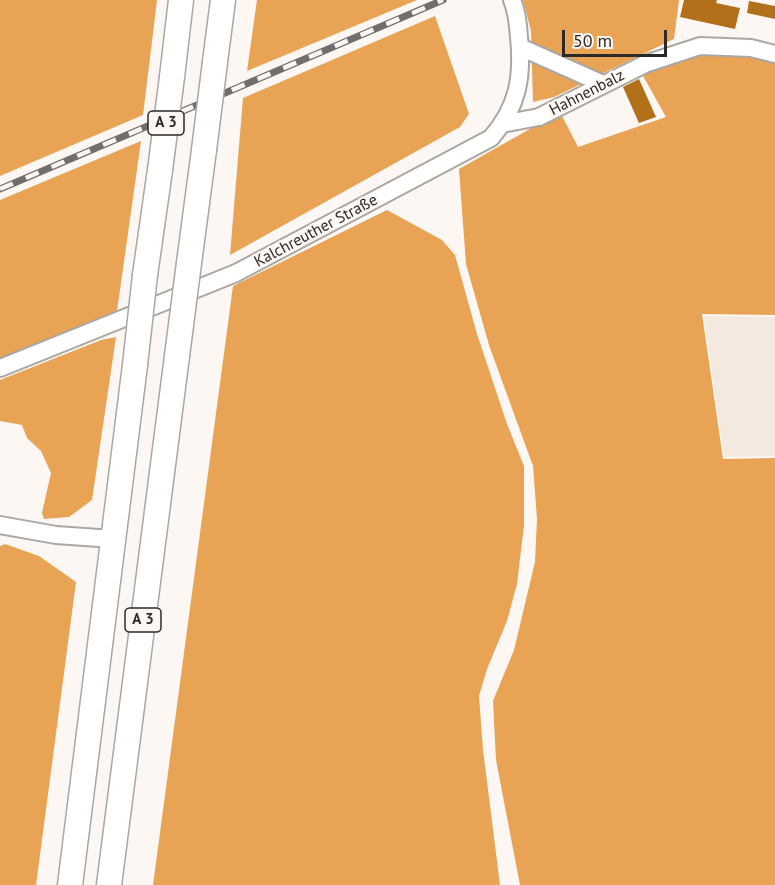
<!DOCTYPE html>
<meta charset="utf-8">
<style>
body{margin:0}
#map{position:relative;width:775px;height:885px;overflow:hidden;background:#fcf7f3;font-family:"PT Sans",sans-serif}
canvas{display:block}
.scale{position:absolute;left:562px;top:30px;width:105px;height:27px;box-sizing:border-box;border:3px solid #2c2a28;border-top:0;padding-left:8px;font-size:18px;line-height:21px;white-space:nowrap;color:#2c2a28;-webkit-text-stroke:4px #fcf7f3;paint-order:stroke}
</style>
<div id="map">
<canvas width="775" height="885"></canvas>
<div class="scale">50 m</div>
</div>
<script>
const g = document.querySelector('canvas').getContext('2d');
g.lineJoin = 'round';
function paint(path, color) {
  g.fillStyle = color;
  g.fill(path, 'evenodd');
}
function stroke(path, color, width, dash) {
  g.strokeStyle = color;
  g.lineWidth = width;
  g.lineCap = dash ? 'butt' : 'round';
  g.setLineDash(dash || []);
  g.stroke(path);
}
function drawText(font, color, halo, rows, align = 'center') {
  g.font = font + ' "PT Sans",sans-serif';
  g.lineWidth = 4.5;
  g.setLineDash([]);
  g.textBaseline = 'middle';
  g.strokeStyle = halo;
  g.fillStyle = color;
  for (const [text, x, y, turn = 0] of rows) {
    g.save();
    g.translate(x, y);
    g.rotate((+turn || 0) * Math.PI / 180);
    g.textAlign = isNaN(turn) ? turn : align;
    if (halo) g.strokeText(text, 0, 0);
    g.fillText(text, 0, 0);
    g.restore();
  }
}
const built = new Path2D(`
 M704 316 775 317V456L724 457Z`);
const forest = new Path2D(`
 M0 0H157L143 115 0 176Z
 M257 0H417L247 71Z
 M523 0H679L674 39 554 97 533 102 531 31Z
 M435 16 469 114 460 127 230 255 243 98Z
 M727 52 775 63V315L702 314 723 459 775 458V885H520L496 760 493 701 514 650 535 562 537 519 533 466 489 345 466 264 459 169 560 112 578 147 666 117 642 74 691 54Z
 M141 141 117 311 0 358V200Z
 M387 210 442 240 455 255 477 334 507 424 524 466V525L517 584 507 621 487 669 479 696 483 750 500 885H153L233 286Z
 M116 337 92 500 69 517 44 519 42 513 51 473 41 451 27 438 22 425 0 421V380L101 340Z
 M5 544 39 556 76 582 36 885H0V546Z`);
const building = new Path2D(`
 M684 0H717L716 3 740 8 735 29 680 17Z
 M749 1 775 6V19L747 13Z
 M639 79 656 117 639 123 623 87Z`);
const minor = new Path2D(`
 M520 47 603 84
 M502 124 539 117 645 64 700 46 751 48 775 54
 M0 368 236 273 491 138C518 107 523 77 519 37 518 24 517 12 512 0
 M0 525 56 535 113 539`);
const highway = new Path2D(`
 M215 62 223 0
 M172 77 181 0
 M189 263 204 150
 M145 275 160 170
 M70 885 135 365
 M109 885 177 356`);
const rail = new Path2D(`
 M0 189 443 0`);
const highwayBridge = new Path2D(`
 M204 150 215 62
 M160 170 172 77
 M177 356 189 263
 M135 365 145 275`);
const shields = [
 [166,123,36],
 [143,620,36]
];
const shieldNames = [
 ["A 3",166,123],
 ["A 3",143,620]
];
const streetNames = [
 ["Hahnenbalz",587,93,-27],
 ["Kalchreuther Straße",316,231,-28]
];
paint(built, '#f4e9df');
paint(forest, '#e8a355');
paint(building, '#b17019');
stroke(minor, '#aba7a2', 20);
stroke(highway, '#aba7a2', 27);
stroke(minor, '#fff', 16);
stroke(highway, '#fff', 24);
stroke(rail, '#716e6b', 7);
stroke(rail, '#fcf7f3', 4.5, [14]);
stroke(highwayBridge, '#aba7a2', 27, []);
stroke(highwayBridge, '#fff', 24);
for (const [x, y, w] of shields) {
  const box = new Path2D();
  box.roundRect(x - w / 2, y - 12, w, 24, 4.5);
  g.fillStyle = '#fcf7f3';
  g.fill(box);
  stroke(box, '#2c2a28', 1.5);
}
drawText('bold 15px', '#2c2a28', null, shieldNames);
drawText('16px', '#2c2a28', '#fcf7f3', streetNames);
</script>
